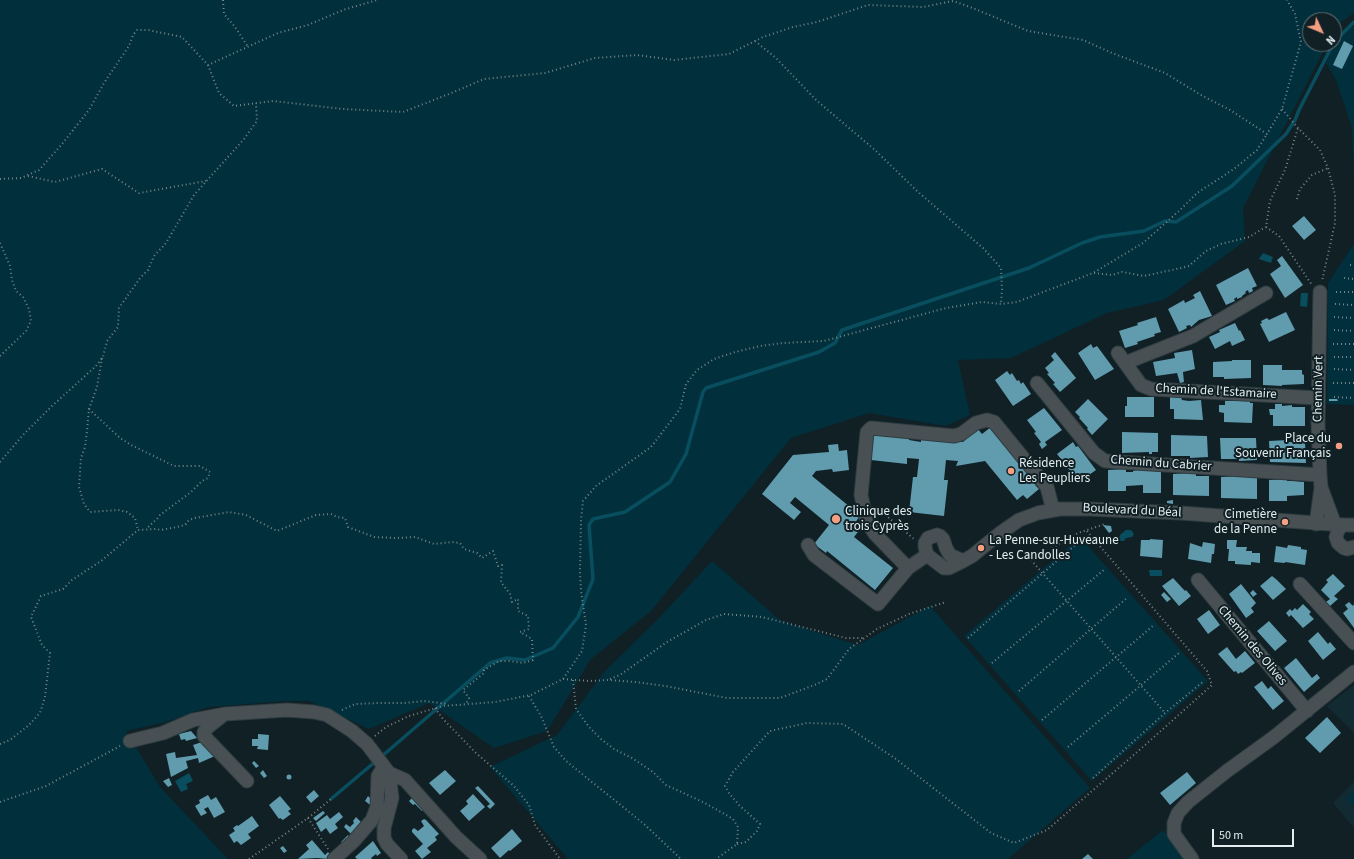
<!DOCTYPE html>
<meta charset="utf-8">
<style>
body{margin:0}
#map{position:relative;width:1354px;height:859px;overflow:hidden;background:#102025;font-family:"Source Sans 3",sans-serif}
canvas{display:block}
.north{position:absolute;left:1302px;top:12px;width:40px;height:40px;box-sizing:border-box;background:#102025;border:1px solid #647276;border-radius:50%;rotate:134deg;font-size:11px;font-weight:700;line-height:16px;text-align:center;color:#e3edf0}
.north::after{content:'';display:block;margin:auto;width:14px;height:18px;background:#f39f82;clip-path:polygon(50% 0,100% 100%,50% 72%,0 100%)}
.scale{position:absolute;left:1212px;top:829px;width:82px;height:18px;box-sizing:border-box;border:2px solid #e3edf0;border-top:0;padding-left:5px;font-size:12px;line-height:14px;white-space:nowrap;color:#e3edf0;-webkit-text-stroke:3px #102025;paint-order:stroke}
</style>
<div id="map">
<canvas width="1354" height="859"></canvas>
<div class="north">N</div>
<div class="scale">50 m</div>
</div>
<script>
const c = document.querySelector('canvas').getContext('2d');
c.lineJoin = 'round';
function paint(path, color) { c.fillStyle = color; c.fill(path, 'evenodd'); }
const poly = rows => new Path2D(rows.map(r => 'M' + r).join(''));
function strokePath(path, color, width, dash) { c.strokeStyle = color; c.lineWidth = width; c.lineCap = dash ? 'butt' : 'round'; c.setLineDash(dash || []); c.stroke(path); }
function label(font, color, halo, rows, align = 'center') {
  c.font = font + ' "Source Sans 3",sans-serif'; c.lineWidth = 4; c.setLineDash([]); c.textBaseline = 'middle'; c.strokeStyle = halo; c.fillStyle = color; for (const [text, x, y, turn = 0] of rows) {
    c.save(); c.translate(x, y); c.rotate((+turn || 0) * Math.PI / 180); c.textAlign = isNaN(turn) ? turn : align; if (halo) c.strokeText(text, 0, 0); c.fillText(text, 0, 0); c.restore();
  }
}
paint(poly([
 [1354,685,1354,733,1327,706],
 [1354,782,1354,828,1333,803]
]), '#122b32');
paint(poly([
 [0,0,1354,0,1354,13,1337,25,1334,31,1334,20,1310,20,1310,44,1327,44,1243,208,1245,241,1164,300,1107,313,1011,358,958,360,970,415,946,426,869,413,791,438,651,611,591,659,547,731,494,748,429,703,369,729,309,701,285,701,208,707,166,722,126,731,160,787,228,859,0,859],
 [1354,26,1354,179,1352,128,1336,80,1326,63,1334,44,1347,30],
 [1354,244,1354,405,1327,404,1328,283],
 [1080,537,1208,681,1092,781,964,636],
 [712,561,781,621,858,645,930,606,1090,788,1008,859,568,859,490,767,557,735,604,672,661,616],
 [1354,790,1354,807,1346,799],
 [1163,830,1188,859,1127,859]
]), '#01303c');
paint(poly([
 [1263,253,1273,257,1271,263,1259,259],
 [1301,293,1308,293,1307,307,1300,306],
 [1126,530,1131,530,1134,534,1132,537,1126,538,1124,541,1120,541,1119,537,1121,534],
 [1149,570,1162,570,1162,576,1150,576],
 [189,773,193,781,186,784,188,789,181,792,175,781]
]), '#094e5f');
strokePath(poly([
 [1334,42,1354,22],
 [381,757,490,663,507,658,525,660,553,648,578,617,593,579,589,525,593,519,625,512,670,482,686,454,703,392,706,388,819,352,835,343,842,330,1029,268,1082,243,1100,237,1144,231,1165,221,1176,222,1232,186,1286,134,1295,120,1299,110,1333,44],
 [331,799,376,761]
]), '#094e5f', 3.5);
paint(poly([
 [1344,41,1353,46,1342,69,1333,65],
 [1304,216,1316,230,1304,240,1292,226],
 [1282,256,1303,285,1285,298,1270,274,1281,266,1277,260],
 [1248,268,1257,286,1252,288,1253,291,1249,293,1248,290,1245,292,1246,293,1242,296,1242,297,1237,299,1237,297,1234,299,1235,301,1226,305,1216,285],
 [1200,291,1212,316,1199,320,1191,327,1190,325,1186,326,1187,328,1179,332,1168,309,1184,300,1185,303,1195,298,1193,295],
 [1286,312,1295,330,1269,342,1260,324,1262,323,1261,321,1267,318,1269,320],
 [1156,317,1161,332,1154,334,1155,336,1137,342,1138,344,1125,348,1119,331,1138,325,1137,323],
 [1235,323,1239,331,1240,330,1245,340,1232,346,1230,341,1215,349,1209,337,1220,332,1219,330],
 [1091,344,1093,348,1097,346,1114,369,1095,380,1078,353],
 [1192,350,1195,369,1183,372,1184,382,1180,383,1177,373,1156,376,1153,362,1175,358,1174,353],
 [1055,352,1076,378,1060,392,1053,384,1055,383,1047,374,1049,373,1045,368,1054,360,1051,356],
 [1232,360,1251,360,1251,378,1224,379,1224,377,1213,377,1213,362,1232,361],
 [1263,365,1282,365,1282,370,1302,370,1302,374,1304,375,1304,384,1282,385,1282,386,1263,385],
 [1007,371,1010,375,1012,373,1017,381,1019,380,1021,384,1023,382,1031,394,1013,406,995,380],
 [1127,397,1154,397,1154,417,1125,417,1125,406,1127,406],
 [1170,397,1181,397,1182,400,1189,401,1201,400,1203,420,1174,419,1174,409,1170,409],
 [1088,399,1108,419,1092,435,1087,429,1088,428,1079,418,1080,417,1075,412],
 [1329,399,1337,399,1338,401,1329,401],
 [1225,401,1250,401,1250,403,1253,403,1252,423,1224,422,1224,413,1219,412,1219,405,1225,405],
 [1275,404,1282,404,1282,406,1292,405,1292,407,1305,407,1305,426,1273,426,1273,415,1270,415,1269,409,1275,409],
 [1044,408,1062,430,1045,442,1047,445,1042,449,1039,444,1041,442,1034,433,1036,432,1027,420],
 [991,427,1038,483,1035,485,1039,489,1027,499,1023,495,1017,500,985,461,956,466,958,461,946,460,944,480,948,480,944,516,909,512,913,477,917,477,919,459,907,458,907,464,871,460,873,433,909,437,909,440,921,442,921,438,963,442,977,428,982,434],
 [1122,432,1158,433,1158,452,1152,452,1152,454,1149,454,1149,452,1122,453],
 [1171,435,1207,436,1208,457,1190,458,1190,456,1171,456],
 [1220,438,1256,438,1257,460,1239,461,1239,459,1221,459],
 [1288,440,1288,442,1305,442,1306,463,1270,462,1269,441],
 [1073,442,1076,447,1078,446,1096,470,1079,482,1057,454],
 [838,444,839,451,847,450,849,470,833,472,832,469,816,471,812,476,855,511,856,510,861,514,855,523,861,528,854,537,893,568,875,590,827,551,826,553,814,544,829,525,795,497,790,503,801,512,794,520,762,494,793,455,829,452,828,445],
 [1126,469,1126,472,1133,472,1133,471,1137,470,1152,471,1152,469,1161,469,1161,493,1143,493,1143,485,1126,486,1126,491,1108,491,1108,470],
 [1191,473,1191,474,1196,474,1196,476,1209,476,1209,496,1173,495,1173,474],
 [1239,476,1239,477,1257,477,1257,499,1221,498,1221,477],
 [1287,479,1287,481,1292,481,1304,482,1304,495,1287,496,1287,501,1269,501,1269,480],
 [1173,500,1173,504,1167,503,1167,501],
 [1103,525,1111,526,1112,531,1109,533],
 [1150,539,1163,540,1162,558,1140,556,1141,540,1150,540],
 [1227,540,1237,540,1236,547,1247,547,1246,551,1252,551,1252,553,1260,553,1260,563,1251,562,1251,565,1235,564,1235,561,1228,561,1229,549,1227,549],
 [1203,542,1215,544,1214,554,1212,554,1211,563,1188,559,1190,543,1202,547],
 [1288,545,1301,547,1301,549,1307,550,1305,565,1285,562,1285,563,1274,562,1276,546,1287,548],
 [1333,574,1345,586,1334,596,1338,599,1330,606,1326,602,1330,599,1321,590,1328,582,1326,580],
 [1272,576,1277,580,1286,589,1273,600,1260,586],
 [1173,578,1185,591,1186,590,1191,596,1179,606,1162,586],
 [1241,584,1256,603,1251,608,1254,612,1246,618,1229,594],
 [1253,590,1257,594,1253,597,1250,593],
 [1164,592,1171,599,1167,602,1161,595],
 [1349,602,1353,606,1354,604,1354,628,1343,613,1348,609,1345,605],
 [1303,604,1311,612,1309,614,1314,619,1303,628,1291,615,1289,617,1286,613,1290,609,1292,611,1295,608,1297,610],
 [1209,610,1220,625,1208,634,1197,619],
 [1269,621,1287,641,1275,651,1257,631],
 [1318,632,1328,644,1330,642,1336,649,1323,660,1308,641],
 [1227,647,1236,659,1245,651,1255,663,1242,673,1241,672,1238,674,1236,671,1234,672,1218,654],
 [1296,658,1312,678,1317,674,1320,678,1304,692,1284,668],
 [1262,681,1268,689,1271,686,1284,701,1273,710,1254,687],
 [1327,717,1341,733,1320,753,1305,738],
 [191,731,197,738,186,741,185,739,181,740,179,734],
 [258,734,269,735,268,750,257,749,258,746,252,746,252,739,258,739],
 [202,742,215,756,199,763,198,758,186,761,188,768,171,777,166,754,175,752,176,758,197,755,193,745],
 [254,761,259,766,256,768,252,763],
 [263,770,267,776,264,778,260,773],
 [445,770,456,781,440,795,429,783],
 [1187,772,1196,783,1170,805,1160,793],
 '286.5 777a2.5 2.5 0 1 1 5 0a2.5 2.5 0 1 1-5 0Z',
 [169,778,172,785,168,787,163,781],
 [478,786,495,804,490,809,487,806,490,804,475,788],
 [314,790,319,796,311,803,306,797],
 [473,794,485,807,469,821,460,811,468,804,466,801],
 [208,795,211,800,216,797,225,812,214,818,208,807,204,809,207,813,201,816,195,806,200,803,199,800],
 [280,796,291,809,288,811,291,814,283,820,280,818,279,819,269,805],
 [368,796,374,802,373,807,365,801],
 [414,796,425,808,422,811,415,804,413,805,409,801],
 [323,811,325,813,316,821,313,818],
 [339,812,343,817,335,824,338,828,330,834,326,828,321,832,316,823,327,815,330,819],
 [252,816,259,826,248,834,251,838,241,845,237,841,234,843,229,835,235,831,233,828,237,825,238,826],
 [356,817,363,824,352,835,344,827,346,824,350,827,354,823,353,821],
 [424,819,426,820,439,834,435,837,437,840,427,848,431,852,422,859,415,851,423,844,412,832,412,830,414,828,418,831,424,826,421,821],
 [512,829,522,841,510,851,509,850,500,858,491,848],
 [348,835,351,839,345,845,341,842],
 [312,840,325,855,328,852,332,857,329,859,317,858,298,859,309,849,306,845],
 [373,841,381,853,377,856,376,854,371,858,372,859,357,859,355,857],
 [283,846,287,851,284,853,280,848],
 [1088,854,1093,859,1082,859]
]), '#609bae');
const minor = poly([
 [1320,292,1318,424,1320,475,1321,487,1335,525],
 [1118,353,1141,385,1151,389,1318,398],
 [1125,363,1193,336,1266,293],
 [1037,383,1094,453,1105,461,1320,475],
 [1316,524,1321,488],
 [1354,525,1343,525,1338,530,1336,537,1338,543,1344,548,1347,549,1354,547],
 [937,535,940,536,943,539,946,548,950,555,963,561,949,568,944,568,927,555,925,547,925,543,928,538,937,535],
 [808,545,814,555,878,604,908,568,927,555],
 [963,561,972,556,999,534,1019,520,1038,513,1060,509,1090,509,1181,513,1343,525],
 [908,568,875,534,869,525,866,518,861,495,867,432,871,428,954,436,961,434,976,423,987,420,994,422,1047,487,1053,510],
 [1198,580,1307,711],
 [1300,584,1354,643],
 [222,716,208,727,204,732,204,736,247,781],
 [130,741,163,733,193,720,225,714,287,710,314,712,327,715,352,731,367,744,389,773,392,798,384,828,384,838,387,844,401,859],
 [389,773,405,780,456,837,480,859],
 [334,859,353,842,372,820,377,807,378,776,384,766],
 [1192,859,1174,834,1174,823,1178,813,1188,802,1227,771,1274,737,1354,672]
]);
strokePath(minor, '#2e3d41', 15);
strokePath(poly([
 [223,0,224,14,235,27,248,47],
 [755,41,776,58,816,100,875,150,917,191,983,248,1001,268,1002,290,1001,303],
 [208,65,219,93,234,106,273,101,343,109,403,112,449,94,484,79,545,73,595,58,637,55,674,60,729,54,763,37,793,27,817,22,868,5,923,7,953,1,970,7,1028,31,1083,40,1112,53,1165,73,1201,95,1230,110,1267,134,1282,109,1301,42,1295,14,1287,0],
 [1282,109,1298,128,1320,150,1328,168,1335,195,1335,223,1322,281],
 [28,176,55,182,102,169,139,193,206,181],
 [0,179,21,178,39,170,62,144,89,110,104,83,129,46,133,35,137,30,148,30,182,37,208,65,278,33,308,25,343,10,377,0],
 [1297,199,1300,189,1312,175,1328,168],
 [1266,227,1279,236,1312,285],
 [0,243,10,266,12,280,16,291,23,297,29,309,31,321,26,331,0,356],
 [1350,265,1354,265],
 [1094,273,1112,275,1122,272,1144,276,1181,268,1189,266,1206,251,1221,244,1249,237,1266,227,1270,201,1285,170,1298,128],
 [1344,278,1354,279],
 [1336,292,1354,292],
 [1335,304,1354,305],
 [1334,317,1354,318],
 [1334,330,1354,331],
 [1333,344,1354,344],
 [1334,357,1354,357],
 [102,358,97,387,89,409,87,431,85,447,81,458,79,487,84,504,90,512,118,510,127,512,135,518,138,530],
 [1334,369,1354,370],
 [1333,383,1354,383],
 [1334,397,1354,398],
 [89,409,120,438,131,445,174,466,200,466,210,472,208,478,202,481,191,492,160,515,157,519,146,529],
 [0,462,23,435,52,406,96,366,103,357,107,341,118,327,119,308,140,278,148,270,154,256,166,243,194,195,244,139,257,121,256,103],
 [876,507,914,539],
 [1052,548,1078,533,1105,524],
 [1031,560,1165,713],
 [968,638,1080,541],
 [992,663,1105,569],
 [563,679,589,681,608,680,636,682,665,686,727,698,780,698,817,684,827,679,849,649,877,629,909,614,946,602],
 [610,679,620,675,667,642,706,620,724,614,762,617,846,638,863,638],
 [573,680,576,709,589,727,601,739,614,749,632,758,653,772,666,785,705,803,733,819,738,827,737,844,716,859],
 [1019,691,1128,597],
 [529,696,541,716,554,747,566,761,644,824,681,859],
 [435,708,443,719,476,753,514,786,529,805,535,825,560,859],
 [342,710,355,704,377,703,404,703,424,701,448,704],
 [1042,720,1154,625],
 [375,736,386,727,409,716,443,706,495,702,531,695,563,679,582,651,586,625,581,591,580,572,581,520,583,501,596,486,651,447,680,409,686,384,697,370,714,359,735,352,760,346,783,343,824,341,946,308,982,302,1001,304,1017,302,1093,273,1143,243,1179,211,1197,193,1234,169,1257,150,1267,134],
 [0,744,10,740,29,725,40,713,45,697,50,653,42,645,31,617,41,596,63,589,72,580,101,561,138,530,156,529,161,530,177,527,185,525,189,520,195,518,229,512,246,515,277,531,316,515,331,514,337,517,345,518,348,527,374,537,396,538,415,537,434,544,452,542,460,543,464,549,477,553,482,558,493,551,498,566,502,565,501,582,510,594,512,602,518,599,518,611,528,616,529,629,520,632,532,639,533,660,523,663,510,661,499,661,484,670,484,673,463,690,469,698,466,704],
 [1068,747,1179,653],
 [1093,778,1165,713,1204,681],
 [0,802,46,786,120,746],
 [308,818,328,849],
 [737,844,746,842,757,831,760,824,739,805,729,793,725,786,733,772,770,731,807,723,843,724,896,759,991,833,1014,843,1047,830,1144,746,1212,685,1207,671,1086,530],
 [249,859,308,818,331,799]
]), '#778488', 2, [1, 3]);
strokePath(minor, '#495053', 13);
for (const [x, y, r, color] of [
 [1339,446,4,"#f39f82"],
 [1011,471,4,"#f39f82"],
 [836,519,5,"#f39f82"],
 [1285,522,4,"#f39f82"],
 [981,548,4,"#f39f82"]
]) { const dot = new Path2D(); dot.arc(x, y, r, 0, 2 * Math.PI); c.fillStyle = color; c.fill(dot); strokePath(dot, '#102025', 1.5); }
label('13px', '#e3edf0', '#102025', [
 ["Chemin Vert",1319,389,-89],
 ["Chemin de l'Estamaire",1216,392,3],
 ["Chemin du Cabrier",1161,464,4],
 ["Boulevard du Béal",1132,511,3],
 ["Chemin des Olives",1252,646,50]
]);
label('13px', '#e3edf0', '#102025', [
 ["Place du",1331,439,"right"],
 ["Souvenir Français",1331,454,"right"],
 ["Résidence",1019,464],
 ["Les Peupliers",1019,479],
 ["Clinique des",845,512],
 ["trois Cyprès",845,527],
 ["Cimetière",1277,515,"right"],
 ["de la Penne",1277,530,"right"],
 ["La Penne-sur-Huveaune",989,541],
 ["- Les Candolles",989,556]
], 'left');
</script>
